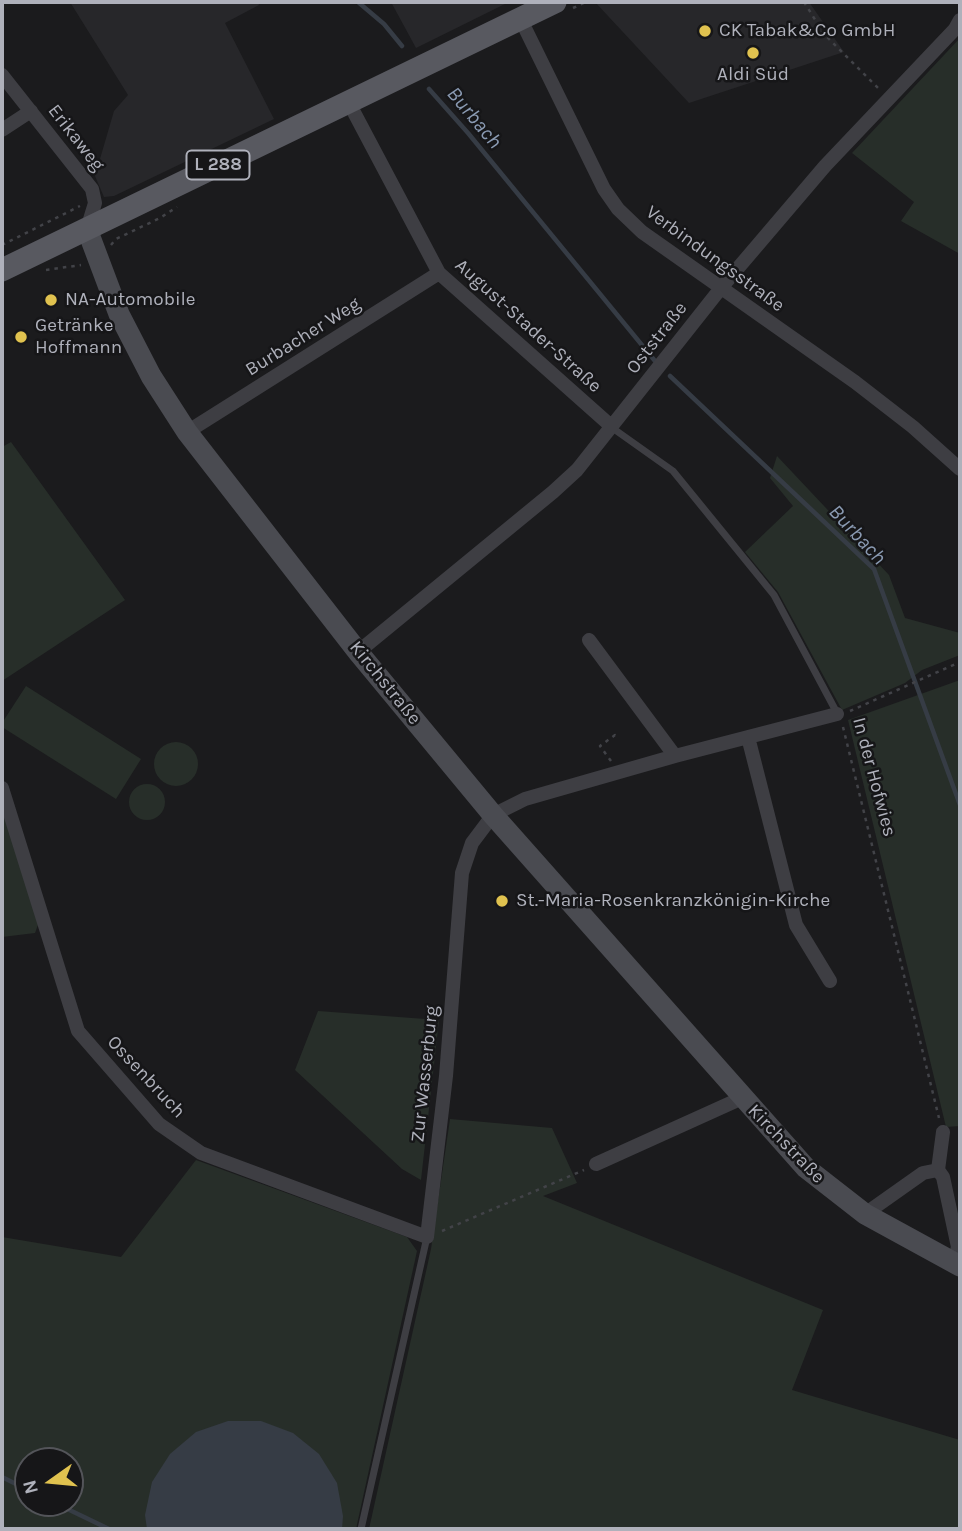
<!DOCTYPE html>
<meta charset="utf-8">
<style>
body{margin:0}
#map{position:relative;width:962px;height:1531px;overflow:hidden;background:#1b1b1d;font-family:Karla,sans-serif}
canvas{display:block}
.frame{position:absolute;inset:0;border:4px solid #afb1bb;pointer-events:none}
.north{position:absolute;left:14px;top:1447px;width:70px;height:70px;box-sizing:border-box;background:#161618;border:2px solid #535459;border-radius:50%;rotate:255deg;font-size:19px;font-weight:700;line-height:28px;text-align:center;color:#afb1bb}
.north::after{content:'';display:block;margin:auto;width:24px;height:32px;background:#e0c24f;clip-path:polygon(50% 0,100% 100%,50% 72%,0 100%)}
</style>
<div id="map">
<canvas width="962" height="1531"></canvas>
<div class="frame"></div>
<div class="north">N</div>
</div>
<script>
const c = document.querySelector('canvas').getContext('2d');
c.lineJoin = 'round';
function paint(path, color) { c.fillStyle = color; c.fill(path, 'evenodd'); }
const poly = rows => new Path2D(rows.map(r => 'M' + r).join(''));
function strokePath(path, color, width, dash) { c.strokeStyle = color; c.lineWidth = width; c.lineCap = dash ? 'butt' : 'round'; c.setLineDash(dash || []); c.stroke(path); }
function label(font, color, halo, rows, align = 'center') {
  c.font = font + ' Karla,sans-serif'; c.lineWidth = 5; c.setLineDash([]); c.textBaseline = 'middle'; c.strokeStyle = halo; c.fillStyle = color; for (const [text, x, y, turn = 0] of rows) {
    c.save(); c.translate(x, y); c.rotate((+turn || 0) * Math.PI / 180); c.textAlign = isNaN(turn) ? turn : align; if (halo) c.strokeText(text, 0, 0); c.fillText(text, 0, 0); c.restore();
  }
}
paint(poly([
 [70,2,258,2,259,5,225,23,274,119,114,196,104,197,95,176,114,111,128,95],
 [391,2,509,2,416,48],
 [595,2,809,2,844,52,689,103]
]), '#27272a');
paint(poly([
 [960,38,960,254,901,221,914,202,852,153],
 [11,442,125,600,2,681,2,447],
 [777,456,889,575,905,618,960,633,960,655,922,670,905,683,842,710,778,592,745,552,793,506,770,478],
 [960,680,960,1126,946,1127,848,720],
 [26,686,141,759,116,799,2,727,2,723],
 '154 764a22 22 0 1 1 44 0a22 22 0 1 1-44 0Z',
 '129 802a18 18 0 1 1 36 0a18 18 0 1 1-36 0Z',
 [2,809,39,922,35,933,2,937],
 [318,1011,439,1020,421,1180,402,1169,295,1070],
 [450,1119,552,1128,577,1183,543,1196,823,1310,792,1390,960,1440,960,1529,369,1529,431,1249],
 [196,1160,407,1237,417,1251,356,1529,2,1529,2,1237,121,1257],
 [28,1461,70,1461,70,1503,28,1503]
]), '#272e29');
paint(poly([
 [228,1421,261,1421,293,1433,319,1454,337,1483,343,1516,342,1529,147,1529,145,1515,152,1482,170,1454,196,1432]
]), '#363c45');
strokePath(poly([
 [358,2,384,24,402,46],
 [429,89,468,133,655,361],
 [670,376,874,569,960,805],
 [2,1477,28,1490],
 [55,1503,109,1529]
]), '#363c45', 4.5);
strokePath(poly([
 [804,2,824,34,879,89],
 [573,8,586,2],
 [2,245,80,206],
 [111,245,116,239,160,218,177,207],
 [46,270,81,265],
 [850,711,960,662],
 [843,727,939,1118],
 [611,761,600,746,615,735,617,737],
 [442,1231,584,1170]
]), '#424348', 2.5, [3.5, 5]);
strokePath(poly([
 [611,427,673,471,774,595,837,713],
 [361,1529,427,1237]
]), '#3e3e43', 7);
strokePath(poly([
 [520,18,604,189,618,209,642,232,855,382,913,427,960,469],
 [2,75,92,189,95,203,87,229],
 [348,101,439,273,611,426],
 [2,130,31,111],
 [187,432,439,273],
 [589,640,675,756],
 [358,652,553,492,577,470,721,288,825,166,955,29,960,20],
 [748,737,796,925,830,981],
 [2,788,78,1031,159,1124,201,1153,427,1237,446,1076,462,873,472,843,493,815,525,799,675,756,837,714],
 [596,1164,742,1098],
 [938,1170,943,1177,958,1247,954,1263],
 [938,1170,943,1132],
 [865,1214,923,1173,938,1170]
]), '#3e3e43', 14);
strokePath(poly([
 [87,229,119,314,151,376,187,432,358,652,493,815,806,1168,865,1214,960,1266]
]), '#4a4b51', 21);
strokePath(poly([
 [2,270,555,2]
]), '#585960', 23);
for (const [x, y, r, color] of [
 [705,31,7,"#e0c24f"],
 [753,53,7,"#e0c24f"],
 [51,300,7,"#e0c24f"],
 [21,337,7,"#e0c24f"],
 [502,901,7,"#e0c24f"]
]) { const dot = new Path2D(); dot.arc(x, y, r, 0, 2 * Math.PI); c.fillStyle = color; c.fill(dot); strokePath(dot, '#161618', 2.5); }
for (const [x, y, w] of [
 [218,165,63]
]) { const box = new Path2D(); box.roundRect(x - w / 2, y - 14.5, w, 29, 5); c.fillStyle = '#161618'; c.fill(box); strokePath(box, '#afb1bb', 2); }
label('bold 18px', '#afb1bb', null, [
 ["L 288",218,165]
]);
label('19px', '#afb1bb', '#161618', [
 ["CK Tabak&Co GmbH",719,31],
 ["Aldi Süd",753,75,"center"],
 ["NA-Automobile",65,300],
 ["Getränke",35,326],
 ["Hoffmann",35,348],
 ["St.-Maria-Rosenkranzkönigin-Kirche",516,901]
], 'left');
label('19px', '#afb1bb', '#161618', [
 ["Erikaweg",76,138,52],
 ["Verbindungsstraße",715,259,36],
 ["August-Stader-Straße",528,326,42],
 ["Burbacher Weg",303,337,-32],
 ["Oststraße",657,338,-52],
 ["Kirchstraße",385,683,51],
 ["In der Hofwies",874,777,75],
 ["Zur Wasserburg",425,1074,-84],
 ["Ossenbruch",146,1077,47],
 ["Kirchstraße",786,1144,46]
]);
label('italic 21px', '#8a9ab2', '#161618', [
 ["Burbach",474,118,50],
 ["Burbach",857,535,47]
]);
</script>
